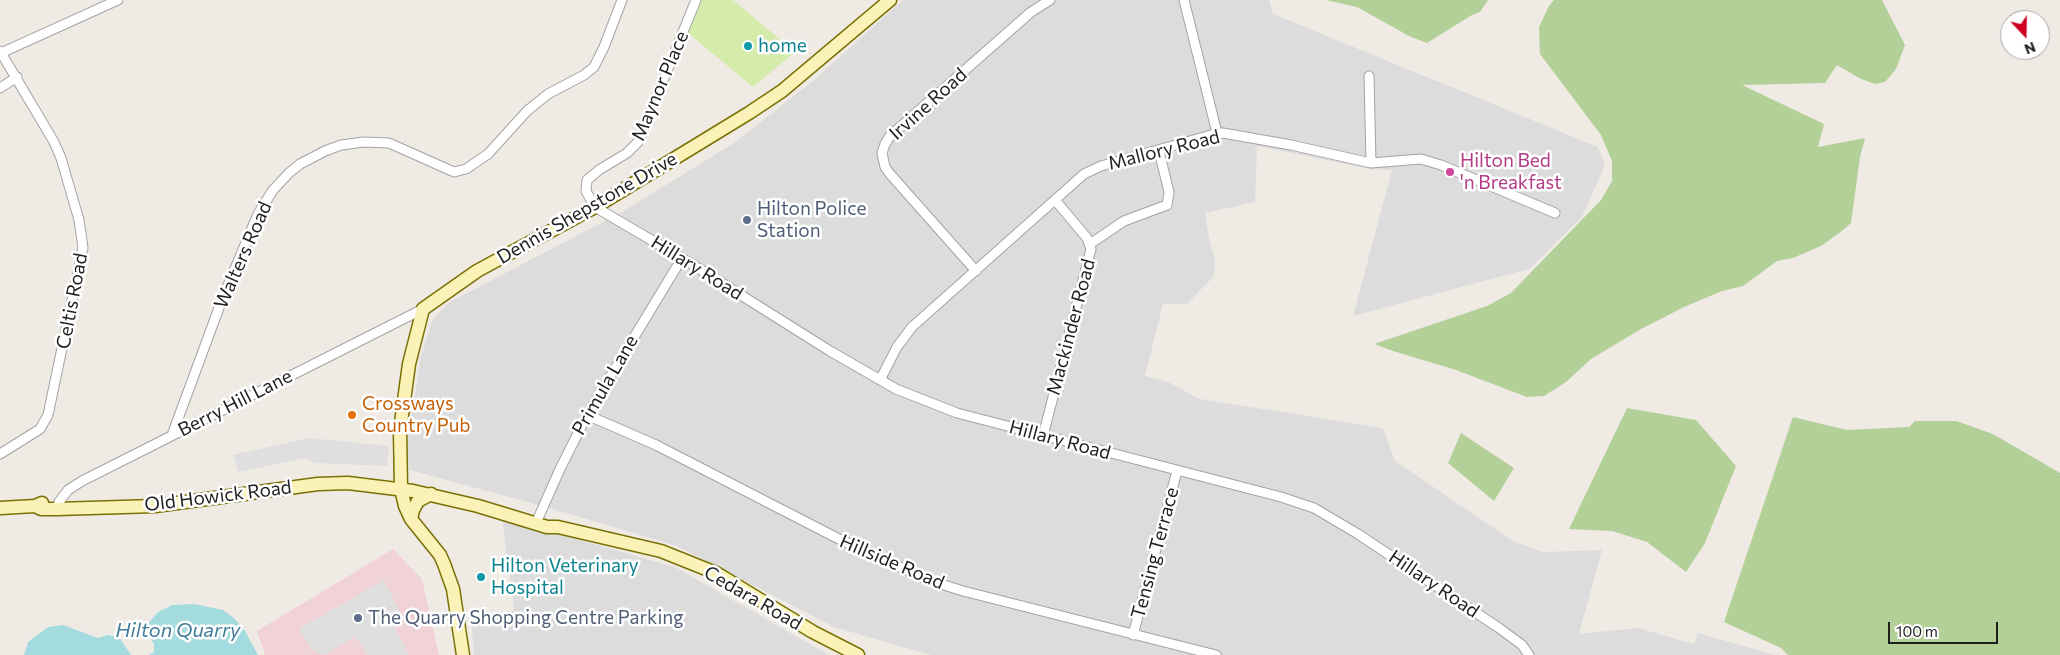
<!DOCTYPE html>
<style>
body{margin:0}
#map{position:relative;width:2060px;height:655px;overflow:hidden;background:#f0eae5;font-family:Commissioner,sans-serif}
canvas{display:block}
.north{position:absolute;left:2000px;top:10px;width:50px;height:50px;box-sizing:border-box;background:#fff;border:1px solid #a5a5a5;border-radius:50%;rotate:159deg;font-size:14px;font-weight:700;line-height:20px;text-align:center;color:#1f1f1f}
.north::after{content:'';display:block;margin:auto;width:18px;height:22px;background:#cd0024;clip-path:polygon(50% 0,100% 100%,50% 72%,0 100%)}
.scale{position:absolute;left:1888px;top:622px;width:110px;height:22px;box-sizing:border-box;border:2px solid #1f1f1f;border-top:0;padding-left:6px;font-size:15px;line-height:18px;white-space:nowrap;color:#1f1f1f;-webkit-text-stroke:4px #fff;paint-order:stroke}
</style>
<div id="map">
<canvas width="2060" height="655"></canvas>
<div class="north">N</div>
<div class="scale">100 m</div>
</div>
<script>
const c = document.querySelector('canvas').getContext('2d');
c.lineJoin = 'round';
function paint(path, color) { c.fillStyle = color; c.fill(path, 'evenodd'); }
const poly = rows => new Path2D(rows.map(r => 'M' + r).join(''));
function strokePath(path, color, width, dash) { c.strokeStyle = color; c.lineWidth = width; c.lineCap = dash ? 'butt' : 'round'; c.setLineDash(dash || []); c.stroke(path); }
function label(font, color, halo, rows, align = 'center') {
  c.font = font + ' Commissioner,sans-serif'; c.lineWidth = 5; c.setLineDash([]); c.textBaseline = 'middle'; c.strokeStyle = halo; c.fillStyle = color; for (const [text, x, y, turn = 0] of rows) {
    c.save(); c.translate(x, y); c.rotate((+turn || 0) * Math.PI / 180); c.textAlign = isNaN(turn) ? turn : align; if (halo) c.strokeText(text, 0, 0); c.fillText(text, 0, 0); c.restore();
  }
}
paint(poly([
 [903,0,1269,0,1273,14,1598,147,1605,165,1582,217,1529,269,1353,316,1392,170,1370,169,1257,146,1255,202,1205,213,1209,238,1215,259,1214,276,1187,304,1163,304,1145,376,1168,382,1200,399,1383,428,1395,461,1513,541,1543,552,1602,550,1579,634,1638,628,1694,644,1698,633,1775,655,931,655,834,627,677,546,546,507,410,470,406,452,421,356,432,321,448,303,622,212,734,143,814,80],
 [502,518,675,567,829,655,474,655,471,618,514,610]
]), '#dddcdc');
paint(poly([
 [393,549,422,579,439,655,265,655,257,631]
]), '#f1d3d7');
paint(poly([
 [702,0,733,0,795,52,753,87,688,33]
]), '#d5eba9');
paint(poly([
 [1326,0,1488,0,1480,12,1472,15,1427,43,1409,36,1357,7],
 [1554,0,1882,0,1905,45,1896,69,1885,82,1875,84,1861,79,1837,65,1825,83,1742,85,1824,124,1818,147,1865,138,1860,157,1851,223,1843,230,1821,246,1793,258,1777,261,1743,286,1722,291,1684,307,1641,329,1591,359,1566,382,1544,396,1527,397,1456,370,1393,351,1374,344,1487,306,1511,293,1601,200,1612,181,1612,161,1601,135,1540,54,1539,27,1549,6],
 [1627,408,1696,420,1736,466,1705,543,1686,572,1647,542,1612,531,1569,529],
 [1793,417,1847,430,1909,427,1915,421,1956,421,1993,434,2060,473,2060,655,1788,655,1781,648,1724,622],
 [1461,433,1514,468,1494,501,1448,463]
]), '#b2d098');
paint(poly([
 [309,438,389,446,387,466,314,463,306,458,238,472,233,455],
 [384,580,402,616,392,621,409,655,367,655,356,636,324,655,311,650,299,629]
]), '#dfdfdf');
paint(poly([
 [194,604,223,610,235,619,245,631,258,655,149,655,154,652,154,644,147,633,146,626,158,612,172,605],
 [63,625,98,638,108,635,119,637,131,655,24,655,28,642,48,627]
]), '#a4dbde');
const street = poly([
 [696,0,638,142,627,153,599,170,587,180,586,191,595,207,682,258,830,351,896,389,957,413,1281,497,1314,508,1358,534,1499,628,1522,645,1529,655],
 [1184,0,1217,133],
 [0,51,54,142,61,158,79,220,83,248,48,415,40,429,0,454],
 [1,53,118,0],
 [1369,76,1371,163],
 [0,88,17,77],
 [1090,244,1124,221,1167,205,1169,192,1159,151],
 [976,271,890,174,885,167,882,153,885,144,890,136,1031,12,1050,0],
 [880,380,897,347,912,327,1084,174,1101,166,1211,135,1223,133,1291,145,1371,163,1421,159,1441,165,1555,213],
 [587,415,656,445,837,538,928,580,963,591,1216,655],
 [172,435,223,297,258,214,273,190,289,173,300,164,325,151,341,145,364,142,389,143,454,172,466,169,488,154,527,111,548,94,584,75,594,67,604,47,622,0],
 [1043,436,1091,249,1087,238,1055,200],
 [57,509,59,502,68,490,82,481,423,309],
 [536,523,560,469,587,415,682,258],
 [1133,635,1177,471]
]);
const secondary = poly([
 [35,506,41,509,57,509,155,506,318,484,348,483,413,491,478,506,547,527,558,527,661,551,716,573,813,632,858,655],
 [0,508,35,506,42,503],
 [411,519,413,510,418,501,431,494],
 [463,655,453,589,444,564,440,555,411,519,405,506,401,489,400,430,409,364,423,309,477,271,595,207,749,113,782,91,890,0]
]);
strokePath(street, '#a3a3a3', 11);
strokePath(secondary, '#797103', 15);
strokePath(street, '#fff', 9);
strokePath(secondary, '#fbf2b8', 12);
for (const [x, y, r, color] of [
 [748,46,5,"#0f9aa8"],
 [1450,172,5,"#d1479c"],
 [747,220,5,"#5c6f8a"],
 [352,415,5,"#e8710a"],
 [481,577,5,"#0f9aa8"],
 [358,618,5,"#5c6f8a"]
]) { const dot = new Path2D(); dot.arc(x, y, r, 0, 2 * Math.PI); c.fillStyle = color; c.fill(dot); strokePath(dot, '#fff', 2); }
label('19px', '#0d838f', '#fff', [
 ["home",758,46],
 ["Hilton Veterinary",491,566],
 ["Hospital",491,588]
], 'left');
label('19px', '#1f1f1f', '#fff', [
 ["Maynor Place",660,86,-67],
 ["Irvine Road",928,104,-42],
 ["Mallory Road",1164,150,-14],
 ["Dennis Shepstone Drive",587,208,-30],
 ["Walters Road",243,255,-66],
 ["Hillary Road",697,268,32],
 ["Celtis Road",72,301,-79],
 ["Mackinder Road",1071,327,-75],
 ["Primula Lane",605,385,-60],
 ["Berry Hill Lane",235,403,-27],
 ["Hillary Road",1060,440,15],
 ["Old Howick Road",218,496,-7],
 ["Tensing Terrace",1155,553,-75],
 ["Hillside Road",892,562,23],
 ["Hillary Road",1434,584,34],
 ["Cedara Road",753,598,30]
]);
label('19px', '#b23c85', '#fff', [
 ["Hilton Bed",1460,161],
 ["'n Breakfast",1460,183]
], 'left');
label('19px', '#4e5e75', '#fff', [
 ["Hilton Police",757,209],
 ["Station",757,231],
 ["The Quarry Shopping Centre Parking",368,618]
], 'left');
label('19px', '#c56008', '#fff', [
 ["Crossways",362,404],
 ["Country Pub",362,426]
], 'left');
label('italic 20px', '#417c98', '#fff', [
 ["Hilton Quarry",178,630]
]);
</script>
